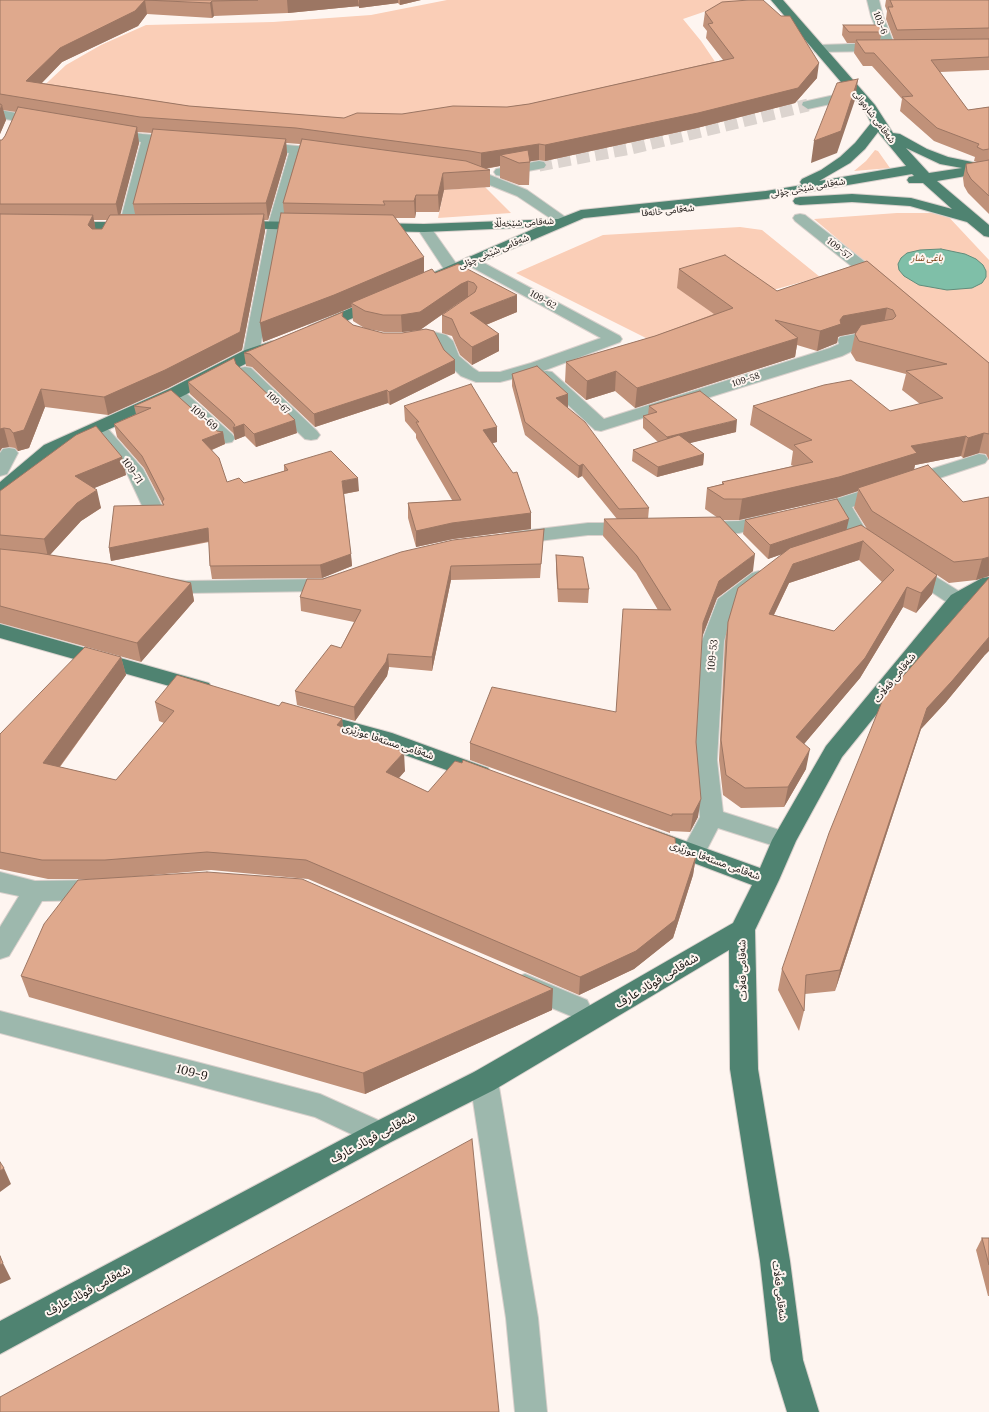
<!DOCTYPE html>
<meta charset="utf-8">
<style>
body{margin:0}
canvas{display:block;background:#fef5f0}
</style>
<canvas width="989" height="1412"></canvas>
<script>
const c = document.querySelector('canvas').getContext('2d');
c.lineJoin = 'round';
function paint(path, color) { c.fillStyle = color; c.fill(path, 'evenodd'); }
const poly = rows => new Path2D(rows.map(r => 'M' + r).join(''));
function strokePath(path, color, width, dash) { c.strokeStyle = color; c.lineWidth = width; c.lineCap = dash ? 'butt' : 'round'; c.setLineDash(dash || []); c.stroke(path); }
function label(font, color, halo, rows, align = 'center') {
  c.font = font + ' Lora,"Noto Sans Arabic",serif'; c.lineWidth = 4; c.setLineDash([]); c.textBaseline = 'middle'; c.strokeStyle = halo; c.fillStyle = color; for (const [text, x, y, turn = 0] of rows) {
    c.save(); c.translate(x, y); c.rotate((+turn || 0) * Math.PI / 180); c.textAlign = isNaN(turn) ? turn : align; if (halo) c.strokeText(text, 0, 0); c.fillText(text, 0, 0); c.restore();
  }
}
paint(poly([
 [447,0,742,0,747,5,715,8,683,19,701,41,722,72,508,118,400,124,35,94,66,65,101,45,146,25,273,22,371,15],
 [875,150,878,151,890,168,854,171,866,161],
 [485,187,511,213,438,218,444,190],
 [897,213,945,213,989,260,989,367,814,219],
 [740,227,762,230,820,277,762,293,662,346,516,273,603,235]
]), '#faceb7');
const water = poly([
 [941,249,965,254,976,259,983,265,986,271,986,277,982,283,972,288,947,290,919,285,904,276,899,270,898,264,901,258,907,253,920,250,941,249]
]);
paint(water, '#7fbfa8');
strokePath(water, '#618c7b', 1);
strokePath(poly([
 [539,165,631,148,808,105]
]), '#dcd4cf', 13, [13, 6]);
const minor = poly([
 [867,0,879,0,883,16,895,46,893,49,884,51,815,52,813,49,819,45,882,43,871,16,867,0],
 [857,90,862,91,863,94,862,97,808,109,802,105,803,102,857,90],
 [0,110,44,118,49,119,51,122,49,125,44,126,0,118,0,110],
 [108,128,142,134,181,137,186,138,188,141,186,144,181,145,154,143,133,226,131,229,126,230,121,229,119,226,141,142,103,135,101,132,103,129,108,128],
 [257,142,328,149,333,150,335,153,333,156,328,157,302,155,282,225,259,354,257,358,251,359,245,358,243,354,268,225,289,153,252,149,250,146,252,143,257,142],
 [539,161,544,162,546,165,544,168,501,176,496,175,494,172,496,169,501,168,539,161],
 [461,167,475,169,527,190,571,221,569,224,559,224,517,196,467,176,456,174,454,171,456,168,461,167],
 [800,214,805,215,887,279,889,282,887,285,875,285,795,221,793,218,795,215,800,214],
 [424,224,429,225,460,269,457,272,452,274,447,272,444,269,417,228,419,225,424,224],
 [471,256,620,336,622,339,620,342,543,371,500,382,476,382,461,376,446,362,438,344,435,342,426,340,407,343,401,341,399,338,401,335,426,330,446,335,453,341,459,356,473,368,479,372,500,372,531,363,601,338,466,264,463,261,466,258,471,256],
 [883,329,889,331,891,334,889,337,856,343,852,351,842,356,601,431,595,430,537,376,540,372,546,371,552,372,604,419,830,348,839,344,838,340,840,337,883,329],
 [245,367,251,368,317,431,320,435,317,439,311,440,305,439,239,376,237,372,239,368,245,367],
 [181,393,187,394,232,434,235,438,232,442,226,443,220,442,175,402,172,398,175,394,181,393],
 [103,429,109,430,143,469,165,512,162,516,155,518,148,516,145,512,126,471,94,434,97,430,103,429],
 [9,448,15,449,18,453,7,474,0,476,0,453,3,449,9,448],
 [979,454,985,455,988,459,985,463,852,507,867,532,883,543,886,547,883,551,876,553,869,551,852,540,835,511,810,517,803,515,800,511,803,507,836,499,979,454],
 [774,513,781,515,784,519,781,523,739,533,699,534,692,532,689,528,692,524,699,522,739,521,774,513],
 [588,523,633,523,640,525,643,529,640,533,633,535,588,535,514,544,507,542,504,538,507,534,514,532,588,523],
 [910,563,917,565,965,595,968,600,965,605,958,607,951,605,903,573,900,569,903,565,910,563],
 [759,571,766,573,769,577,766,581,734,607,724,641,717,760,723,812,792,834,796,840,792,846,784,849,718,828,701,861,692,863,683,861,680,854,700,817,695,760,702,641,718,599,752,573,759,571],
 [334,576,341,577,344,582,341,587,324,591,186,593,156,589,153,584,156,579,163,578,186,581,323,579,334,576],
 [0,872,35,881,99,880,108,883,111,890,108,897,99,900,42,901,9,956,0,959,0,927,19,896,0,892,0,872],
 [525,974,587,1000,591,1008,587,1016,578,1019,516,993,512,985,516,977,525,974],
 [0,1011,320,1094,389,1125,393,1134,389,1143,379,1147,315,1117,0,1033,0,1011],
 [484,1069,494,1072,498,1081,538,1318,547,1412,515,1412,506,1318,470,1081,474,1072,484,1069]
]);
const major = poly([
 [771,0,783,0,875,105,893,133,900,134,927,149,948,157,977,163,979,165,989,164,989,172,937,181,989,225,989,237,984,236,967,222,910,206,852,202,800,205,795,204,793,201,795,198,800,197,852,194,911,198,952,209,923,183,909,183,907,180,909,177,914,176,912,174,766,199,584,218,435,282,430,280,427,277,430,274,538,227,424,232,371,231,366,230,364,227,366,224,371,223,424,224,558,219,581,210,766,191,802,185,800,182,802,179,821,170,840,157,855,143,871,123,864,109,771,0],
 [878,132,906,166,819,181,850,163,865,149,878,132],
 [906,148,940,164,962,168,929,173,906,148],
 [235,221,309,222,314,223,316,226,314,229,309,230,230,228,228,225,230,222,235,221],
 [65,222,133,222,138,223,140,226,138,229,133,230,60,229,58,226,60,223,65,222],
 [379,296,385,298,387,301,385,304,321,332,315,334,309,332,307,329,309,326,379,296],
 [272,341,278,342,280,346,278,350,257,358,181,397,56,453,7,496,0,498,0,482,44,445,169,389,245,350,272,341],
 [989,577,989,591,965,605,842,757,796,841,779,880,755,930,758,1069,790,1261,803,1360,819,1412,787,1412,771,1360,760,1261,730,1069,729,950,494,1090,389,1143,0,1354,0,1321,369,1125,474,1072,733,923,752,885,641,843,637,837,641,831,649,828,760,868,772,840,826,746,951,595,982,578,989,577],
 [0,624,209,683,212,688,209,693,201,695,0,638,0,624],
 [315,712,392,733,488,768,492,774,488,780,480,782,377,745,307,726,304,720,307,714,315,712]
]);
strokePath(minor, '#dad1cd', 2);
strokePath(major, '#dad1cd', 2);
paint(minor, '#9db8ad');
paint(major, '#4f8371');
paint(poly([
 [0,0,421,0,400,5,398,3,359,8,359,6,288,13,214,16,212,18,147,14,138,26,62,62,42,83,189,106,344,118,402,114,507,107,529,104,723,60,706,38,707,31,703,26,705,12,817,78,795,103,697,128,545,161,539,160,530,161,529,185,519,185,500,178,500,166,486,169,490,170,490,187,444,190,439,212,416,212,415,218,396,218,424,272,435,273,458,264,517,312,486,325,499,334,499,351,472,365,460,355,452,336,442,333,442,315,463,300,420,330,402,332,384,332,368,329,444,350,455,360,455,373,390,405,388,403,315,427,252,367,246,366,244,353,343,312,343,317,353,325,366,329,353,321,352,307,335,314,263,342,284,213,283,203,300,144,286,143,287,154,268,220,264,220,265,231,242,350,168,388,108,415,45,407,29,448,18,451,15,448,9,447,2,448,0,451,0,140,2,140,5,136,16,112,3,110,6,120,0,134],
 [137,132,152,133,133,204,135,214,120,214,139,143],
 [94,220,107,220,102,229,95,229],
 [886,0,989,0,989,70,940,72,968,110,989,107,989,214,968,193,964,186,963,178,966,164,977,162,974,161,975,157,934,141,900,111,902,99,872,66,863,66,854,53,855,43,847,43,842,35,843,25,882,32,880,40,894,40,886,19,887,11,885,6],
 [867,261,989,363,989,460,986,454,979,453,963,458,961,456,915,465,914,470,963,502,989,497,989,576,976,580,949,583,937,575,932,594,916,613,903,607,860,678,804,744,806,769,784,807,741,808,723,795,719,760,725,641,728,622,782,554,768,559,743,534,745,520,846,530,867,529,854,508,858,491,836,498,739,520,722,520,753,571,717,598,702,637,696,742,698,817,690,832,670,831,670,833,470,760,470,743,616,712,658,610,636,573,603,536,604,519,617,519,582,476,578,478,525,435,512,386,512,374,568,394,568,407,567,407,649,508,648,519,718,518,705,509,707,488,722,484,722,482,793,466,791,465,793,451,750,425,753,406,890,411,920,404,902,390,906,374,856,361,851,353,855,334,855,333,840,336,838,337,837,343,817,351,797,345,795,357,635,408,615,391,586,400,565,382,566,362,655,336,714,314,677,288,679,269,777,291],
 [859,560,882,582,834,631,774,615,789,583],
 [236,364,297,433,256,447,245,436,235,440,234,435,233,433,190,394,188,382],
 [171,390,217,431,223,432,225,444,212,450,227,482,244,483,284,471,284,465,359,491,344,494,352,566,322,578,212,579,210,566,209,542,111,561,109,548,163,505,162,503,144,468,117,437,114,424,136,414,134,406],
 [404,406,497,427,497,442,493,443,531,513,531,529,453,539,416,547,408,518,408,503,452,500,416,438,416,434,405,421],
 [649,406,736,432,689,443,704,454,703,465,657,477,632,461,633,450,658,442,643,428,643,416,648,415],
 [122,457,126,475,94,488,101,508,81,521,50,555,191,583,194,601,141,662,0,623,0,491],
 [544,529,543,542,540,578,451,580,432,671,389,667,387,676,355,721,297,705,295,691,341,648,354,622,301,611,300,597,323,579],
 [556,555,589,589,588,603,558,602,556,569],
 [989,578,984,656,946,702,921,729,835,991,805,994,804,1011,799,1031,778,990,782,969],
 [121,657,126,675,60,767,116,780,164,723,159,721,155,702,279,706,342,719,343,728,405,771,399,778,428,792,676,848,696,856,693,875,673,938,634,969,579,995,308,879,211,870,130,877,552,1010,365,1094,29,997,21,976,105,879,48,879,0,869,0,734],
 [982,1238,989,1238,989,1296,988,1296,976,1250]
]), '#c09179');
paint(poly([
 [145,0,147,14,138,26,62,62,29,96,26,81,60,48],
 [287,0,358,0,359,6,288,13],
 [359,0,398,0,398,3,359,8],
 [400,0,421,0,400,5],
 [212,1,214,16,212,18,210,3],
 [819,63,817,78,795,103,697,128,545,161,545,145],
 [858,79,855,100,837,153,811,163,814,141],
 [2,105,6,120,0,134,0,110],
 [137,127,139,143,119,220,116,204],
 [286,139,287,154,268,220,266,203],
 [539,144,539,160,519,163,500,155,500,166,481,169,481,153],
 [443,173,444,190,439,212,438,195],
 [416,195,416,212,415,218,414,201],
 [264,214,265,231,242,350,168,388,108,415,104,397],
 [93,215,96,231,92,242,88,225],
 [424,257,424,275,351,303,352,307,335,314,263,342,260,323],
 [468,281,468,299,461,301,420,330,402,332,401,315,461,284],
 [517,295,517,312,471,331,470,313],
 [887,308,883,328,840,336,838,337,837,343,817,351,820,331,840,320,843,316],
 [499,334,499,351,472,365,472,347],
 [798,338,795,357,635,408,637,388],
 [455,360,455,373,390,405,389,392],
 [616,371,615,391,586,400,587,381],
 [41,389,45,407,29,448,18,451,13,433],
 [387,390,388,403,315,427,314,414],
 [568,394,568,407,556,411,556,398],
 [295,420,297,433,256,447,254,434],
 [737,420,736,432,666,449,667,437],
 [244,424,245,436,235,440,233,428],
 [497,427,497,442,483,445,483,430],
 [4,428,9,447,2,448,0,451,0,429],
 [223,432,225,444,204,453,202,440],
 [984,433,979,453,963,458,968,438],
 [966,436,961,456,915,465,913,473,858,488,858,491,836,498,739,520,742,499,911,446],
 [704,454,703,465,657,477,658,467],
 [122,457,126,475,80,494,75,476],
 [583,464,582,476,578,478,579,466],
 [358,478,359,491,343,494,342,481],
 [97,490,101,508,81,521,48,557,44,539,77,503],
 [531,513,531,529,453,539,416,547,416,531,452,523],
 [849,519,846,532,768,559,770,545],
 [208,528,210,541,111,561,109,548],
 [863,541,859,560,789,583,765,633,769,614,793,564],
 [351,554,352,566,322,578,320,565],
 [755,554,753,571,717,598,701,640,703,623,719,581],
 [989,557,989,576,976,580,982,559],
 [451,566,451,580,432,671,432,657],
 [937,575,932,594,916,613,921,593],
 [191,583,194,601,141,662,137,643],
 [907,587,903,607,860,678,793,757,796,737],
 [989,637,989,651,984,656,946,702,921,729,835,991,840,970,927,708],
 [388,654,389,667,387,676,355,721,354,707],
 [121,657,126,675,49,781,43,763],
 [342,719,344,737,337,725],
 [810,749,806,769,784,807,788,787],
 [404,752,405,771,387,791,386,772],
 [701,799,698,817,690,832,693,814],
 [696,856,693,875,673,938,634,969,579,995,580,977],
 [553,989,552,1010,365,1094,363,1073],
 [4,1168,11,1184,0,1192,0,1171],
 [3,1263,11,1279,0,1284,0,1265]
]), '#9c7663');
const building = poly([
 [0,0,258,0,212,1,210,3,145,0,135,11,60,48,26,81,189,106,344,118,357,113,402,114,453,106,507,107,529,104,734,58,708,24,713,23,705,12,722,2,749,0,763,0,781,16,790,16,819,63,798,88,698,113,545,145,539,144,481,153,470,151,296,128,140,117,0,94,0,0],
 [890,0,989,0,989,28,897,30,888,7,893,7,890,0],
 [843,25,879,25,882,32,849,32,843,25],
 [989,39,989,57,931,60,968,110,989,107,989,149,983,150,977,147,979,144,937,128,902,97,913,96,874,53,865,53,856,40,989,39],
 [858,79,841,131,814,141,837,83,858,79],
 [0,104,2,105,0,110,0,104],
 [18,107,137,127,116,204,0,204,0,140,2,140,5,136,18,107],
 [153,129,286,139,266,203,133,204,153,129],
 [302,139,466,161,490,170,443,173,438,195,416,195,414,201,383,201,385,205,283,203,302,139],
 [528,150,530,162,519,163,500,155,528,150],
 [989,160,989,196,971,179,967,172,966,164,989,160],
 [281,213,393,215,424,257,334,295,260,323,281,213],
 [0,214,93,215,88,225,92,229,102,229,110,215,264,214,240,332,165,370,104,397,41,389,24,430,13,433,10,429,4,428,0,429,0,214],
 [725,255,777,291,867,261,989,363,989,434,984,433,968,438,966,436,911,446,917,453,839,477,742,499,724,499,707,488,724,484,722,482,813,462,794,445,812,440,753,406,824,385,851,380,890,411,943,398,906,371,947,364,859,341,855,334,861,325,893,319,896,316,893,310,887,308,843,316,840,320,841,324,820,331,775,320,798,338,637,388,616,371,587,381,566,362,655,336,733,308,679,269,725,255],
 [458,264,517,295,470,313,499,334,472,347,460,337,452,319,442,315,475,292,477,287,474,283,468,281,461,284,420,312,401,315,383,315,365,311,351,303,432,269,435,273,458,264],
 [343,312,342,316,353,325,383,333,402,333,426,329,434,331,444,350,455,360,389,392,387,390,314,414,250,354,244,353,343,312],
 [234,358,236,364,295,420,254,434,244,424,233,428,235,425,231,420,188,382,234,358],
 [537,366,568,394,556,398,585,422,649,508,619,509,583,464,579,466,525,422,512,374,537,366],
 [471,384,497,427,483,430,513,473,517,472,531,513,452,523,416,531,408,503,461,500,416,422,419,422,404,406,471,384],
 [171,390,217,431,223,432,202,440,219,458,227,482,239,478,244,483,288,470,284,465,331,451,358,478,342,481,351,554,320,565,210,566,208,528,109,548,114,506,164,505,162,502,164,499,142,456,114,424,151,408,134,406,171,390],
 [700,391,737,420,667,437,643,416,657,412,649,406,700,391],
 [96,426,122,457,75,476,97,490,77,503,44,539,0,535,0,491,76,435,96,426],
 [679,435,704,454,658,467,633,450,679,435],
 [928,465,963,502,989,497,989,557,982,559,954,562,872,511,858,488,928,465],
 [837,499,849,519,770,545,745,520,837,499],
 [720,517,755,554,719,581,703,623,696,742,701,799,693,814,672,814,672,816,470,743,492,687,616,712,623,609,671,610,637,556,604,519,720,517],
 [861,525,937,575,921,593,907,587,865,658,796,737,810,749,788,787,745,788,726,775,721,740,728,622,738,588,790,548,861,525],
 [863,541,894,570,834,631,769,614,793,564,863,541],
 [544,529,541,564,451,566,432,657,388,654,386,662,354,707,295,691,331,645,341,648,361,610,300,597,307,579,323,579,401,552,453,540,544,529],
 [0,549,38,553,108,564,191,583,137,643,0,606,0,549],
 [556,555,583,557,589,589,558,589,556,555],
 [989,578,989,637,952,681,927,708,840,970,806,975,804,1011,782,969,829,833,883,699,989,578],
 [85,647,121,657,43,763,116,780,174,711,155,702,177,675,279,706,282,702,342,719,337,725,404,752,386,772,428,792,455,761,462,763,463,760,675,838,676,848,696,856,675,920,636,951,580,977,306,860,207,852,105,860,42,860,0,852,0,734,85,647],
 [207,872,302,879,553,989,363,1073,21,976,44,924,78,880,207,872],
 [472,1139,499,1412,0,1412,0,1397,472,1139],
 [0,1162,4,1168,0,1171,0,1162],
 [982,1238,989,1238,989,1265,982,1238],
 [0,1256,3,1263,0,1265,0,1256]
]);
paint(building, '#dfa98d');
strokePath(building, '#9c7663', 1);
label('9px', '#1b1613', '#fef5f0', [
 ["103-6",880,23,69],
 ["شەقامی شارەوانی",874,117,53],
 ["شەقامی شێخی چۆلی",808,188,-10],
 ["شەقامی خانەقا",668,211,-6],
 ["شەقامی شێخەڵڵا",524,223,-3],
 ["109-57",839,249,38],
 ["شەقامی شێخی چۆلی",494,252,-23],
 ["109-62",543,300,29],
 ["109-58",746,380,-18],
 ["109-67",278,403,43]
]);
label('italic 9px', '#77370a', '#fef5f0', [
 ["باغی شار",927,258]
]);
label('10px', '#1b1613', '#fef5f0', [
 ["109-69",204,418,41],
 ["109-71",132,471,55],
 ["109-53",713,655,-84],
 ["شەقامی قەڵات",895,678,-51],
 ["شەقامی مستەفا عوزێری",388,742,18],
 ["شەقامی مستەفا عوزێری",715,861,20],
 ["شەقامی قەڵات",743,970,-91],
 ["شەقامی قەڵات",779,1291,83]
]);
label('12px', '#1b1613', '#fef5f0', [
 ["شەقامی فوئاد عارف",657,981,-31],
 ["109-9",192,1073,15],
 ["شەقامی فوئاد عارف",373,1138,-28],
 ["شەقامی فوئاد عارف",88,1291,-28]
]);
</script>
